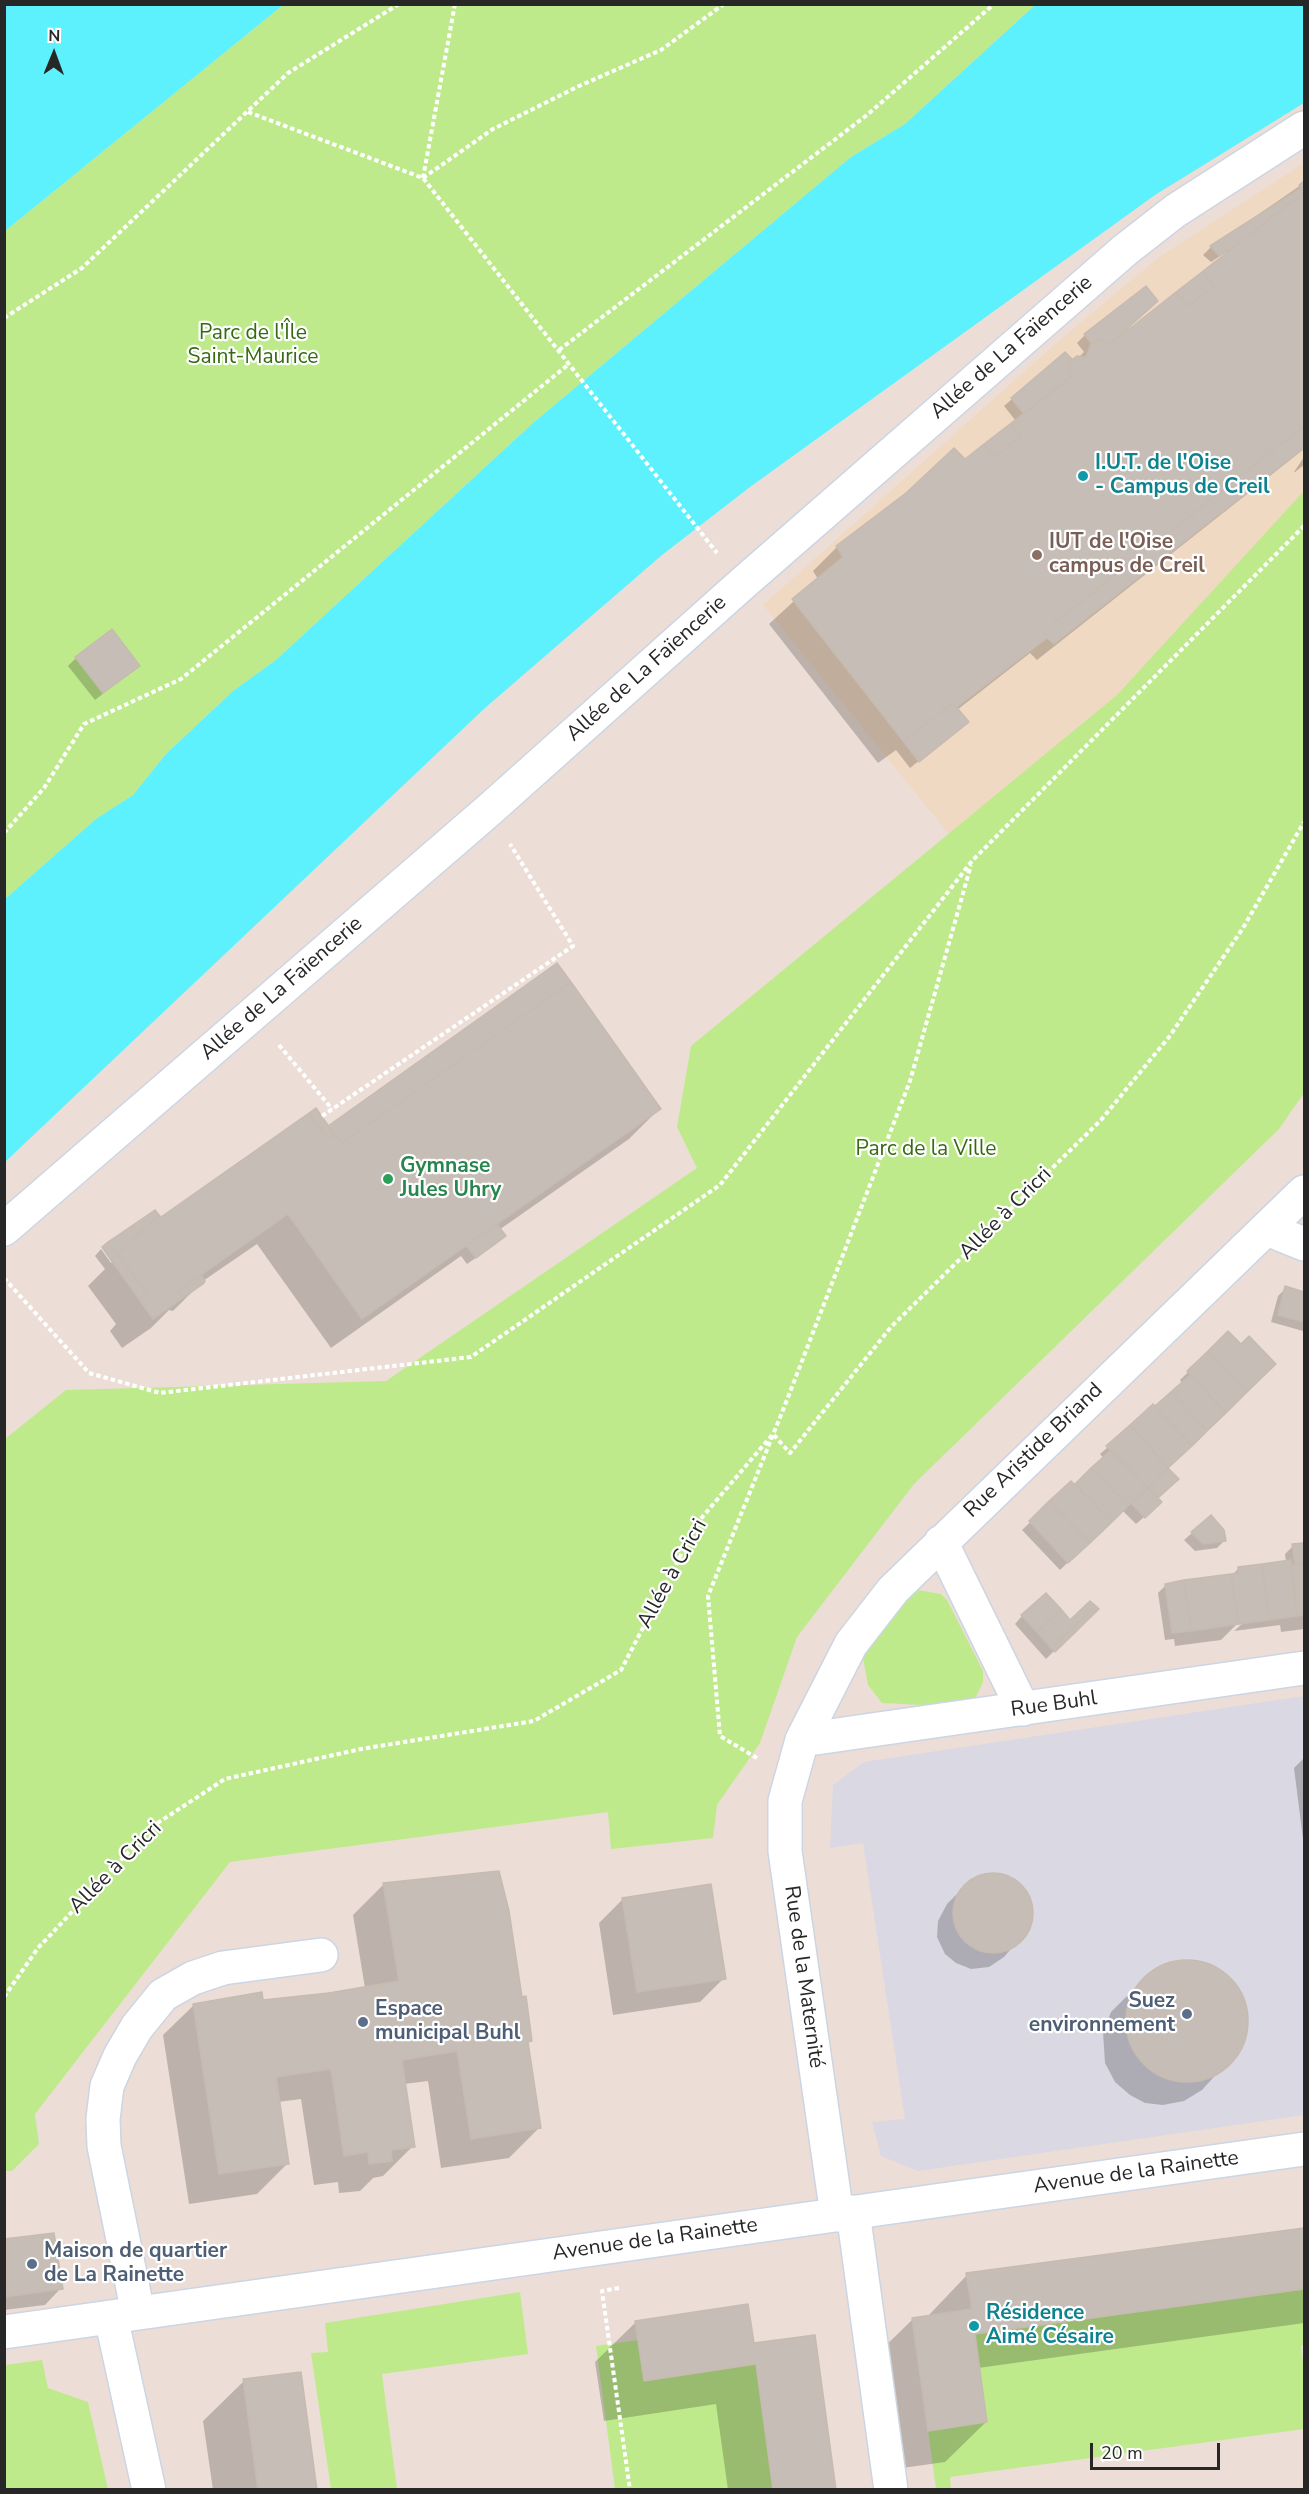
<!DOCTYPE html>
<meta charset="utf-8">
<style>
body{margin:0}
#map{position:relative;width:1309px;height:2494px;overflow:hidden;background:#ecded6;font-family:"Nunito Sans",sans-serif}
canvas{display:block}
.frame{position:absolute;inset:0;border:6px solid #272727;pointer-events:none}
.north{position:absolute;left:24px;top:24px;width:60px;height:60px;-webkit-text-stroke:4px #fff;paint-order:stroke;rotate:1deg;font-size:16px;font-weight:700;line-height:24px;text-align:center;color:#272727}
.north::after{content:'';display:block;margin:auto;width:21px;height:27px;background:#272727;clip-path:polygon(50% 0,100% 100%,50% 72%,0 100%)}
.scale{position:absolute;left:1090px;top:2443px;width:130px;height:27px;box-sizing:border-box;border:3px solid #272727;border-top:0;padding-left:8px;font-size:18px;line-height:21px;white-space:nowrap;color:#272727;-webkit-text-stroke:4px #fff;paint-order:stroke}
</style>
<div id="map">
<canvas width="1309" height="2494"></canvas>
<div class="frame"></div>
<div class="north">N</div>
<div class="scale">20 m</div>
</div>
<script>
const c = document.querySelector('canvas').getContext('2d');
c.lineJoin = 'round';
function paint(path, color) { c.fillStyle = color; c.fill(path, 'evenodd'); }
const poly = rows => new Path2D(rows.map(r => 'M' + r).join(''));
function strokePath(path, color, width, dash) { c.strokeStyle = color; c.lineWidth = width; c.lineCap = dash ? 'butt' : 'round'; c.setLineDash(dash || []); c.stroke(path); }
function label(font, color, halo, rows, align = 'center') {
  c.font = font + ' "Nunito Sans",sans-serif'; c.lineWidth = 4.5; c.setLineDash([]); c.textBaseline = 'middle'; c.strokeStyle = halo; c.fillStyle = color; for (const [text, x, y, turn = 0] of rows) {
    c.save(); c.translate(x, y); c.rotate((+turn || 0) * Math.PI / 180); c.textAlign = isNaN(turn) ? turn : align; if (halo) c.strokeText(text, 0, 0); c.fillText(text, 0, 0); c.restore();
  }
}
paint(poly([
 [1304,1696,1304,2115,918,2171,881,2156,872,2122,905,2119,863,1843,830,1848,833,1785,864,1762]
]), '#d9d8e3');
paint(poly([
 [1304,163,1304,505,964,853,763,605,1056,343,1159,257]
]), '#f0d9c3');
paint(poly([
 [283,5,1035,5,905,124,851,157,533,423,276,660,233,691,166,754,133,795,96,819,5,899,5,231],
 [1304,491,1304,1093,1279,1129,914,1484,797,1637,760,1743,717,1805,713,1838,611,1849,608,1812,230,1862,35,2114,39,2144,12,2171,5,2171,5,1439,66,1390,386,1381,697,1168,677,1127,691,1046,1117,695],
 [918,1590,941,1594,947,1600,983,1671,983,1682,973,1703,963,1707,882,1703,868,1685,863,1658,866,1647,905,1598],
 [1304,2289,1304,2345,1301,2346,1304,2369,1304,2429,950,2477,951,2490,936,2489,928,2431,987,2422,975,2334],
 [520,2292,528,2354,382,2374,397,2489,331,2489,311,2353,328,2352,325,2323],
 [638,2340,645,2381,756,2364,773,2489,615,2489,596,2346],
 [42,2360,48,2388,88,2402,108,2489,5,2489,5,2365]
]), '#beea8c');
paint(poly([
 [5,4,283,4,283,5,5,231],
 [1035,5,1304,5,1304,103,1155,195,750,487,662,555,485,708,5,1162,5,899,96,819,133,795,166,754,233,691,276,660,533,423,851,157,905,124]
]), '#5cf1fc');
paint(poly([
 [1304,183,1304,449,1037,660,1030,653,957,710,967,722,910,768,896,750,878,763,769,624,818,579,813,571,837,547,965,461,1016,421,1004,406,1012,399,1078,358,1084,352,1077,343,1085,335,1111,346,1228,254,1226,252,1211,262,1203,255,1211,247],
 [1304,457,1304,465,1295,472,1294,472],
 [76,658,138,666,95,700,68,666],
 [659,1109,629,1139,499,1230,504,1236,496,1244,467,1264,461,1256,331,1348,257,1244,203,1281,173,1311,169,1310,151,1328,122,1348,110,1331,116,1324,88,1286,105,1269,95,1256,101,1249,111,1263,161,1219,328,1128],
 [1286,1288,1304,1293,1303,1331,1271,1322,1278,1296],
 [1228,1333,1241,1346,1274,1364,1166,1468,1177,1479,1156,1498,1152,1510,1136,1524,1122,1510,1060,1570,1022,1530,1071,1483,1075,1486,1104,1459,1100,1454,1182,1383,1180,1380],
 [1192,1533,1225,1540,1217,1548,1195,1551,1184,1540],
 [1304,1544,1304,1629,1281,1632,1280,1625,1234,1631,1243,1623,1238,1623,1221,1640,1175,1646,1174,1639,1165,1640,1158,1593,1166,1585,1232,1575,1238,1569,1286,1562,1285,1554,1293,1546],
 [1097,1609,1046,1659,1015,1624,1022,1616,1070,1622],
 [1304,1758,1304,1847,1294,1768],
 [993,1874,1008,1877,1025,1892,1032,1910,1030,1927,1004,1957,989,1967,971,1969,956,1963,945,1954,937,1937,938,1921,947,1904,964,1887,978,1877],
 [383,1885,521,1999,531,2040,527,2044,539,2128,509,2158,441,2168,428,2081,404,2084,413,2146,383,2176,373,2178,360,2191,339,2193,338,2182,314,2185,301,2099,278,2102,288,2163,257,2194,189,2204,163,2035,194,2005,262,2001,365,1988,353,1915],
 [622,1900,724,1978,700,2002,613,2015,599,1923],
 [1191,1961,1213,1966,1233,1983,1245,2007,1247,2029,1240,2048,1202,2090,1184,2101,1163,2105,1145,2103,1130,2095,1115,2082,1105,2063,1103,2032,1111,2012,1151,1972,1171,1964],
 [1304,2229,1304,2323,978,2368,986,2422,945,2462,888,2470,872,2359,913,2319,927,2317,967,2275],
 [4,2241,61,2288,45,2305,4,2310],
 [636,2322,752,2345,835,2490,728,2490,716,2404,604,2421,595,2362],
 [244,2381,316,2490,213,2490,203,2421]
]), '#0003');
const building = poly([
 [1304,181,1304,192,1250,235,1219,256,1210,246,1301,188,1299,185,1304,181],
 [1304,192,1304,426,1043,632,1047,638,957,707,953,703,903,741,792,599,843,557,836,546,906,493,954,448,965,459,984,444,994,457,1021,436,1010,424,1073,375,1069,369,1070,361,1077,356,1086,357,1092,341,1099,340,1109,345,1176,292,1189,306,1214,286,1202,272,1304,192],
 [1202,272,1214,286,1189,306,1176,292,1202,272],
 [1146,286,1158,301,1109,345,1099,340,1091,343,1084,334,1146,286],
 [1065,352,1072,359,1069,369,1073,375,1024,414,1011,398,1065,352],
 [1010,424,1021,436,994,457,984,444,1010,424],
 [1304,426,1304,448,1054,644,1047,638,1043,632,1304,426],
 [112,629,140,666,103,693,75,657,112,629],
 [953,703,969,722,919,762,903,741,953,703],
 [557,963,571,982,342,1143,328,1126,557,963],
 [571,982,661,1109,362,1319,288,1214,201,1275,205,1281,203,1284,197,1277,178,1291,183,1298,153,1319,139,1299,147,1294,117,1254,159,1215,161,1217,309,1113,328,1139,334,1134,342,1143,571,982],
 [316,1108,334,1134,328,1139,309,1113,316,1108],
 [155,1210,159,1215,117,1254,108,1242,155,1210],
 [497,1224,506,1236,476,1258,466,1245,497,1224],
 [108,1242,117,1254,111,1260,102,1247,108,1242],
 [117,1254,147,1294,139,1299,111,1260,117,1254],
 [197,1277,203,1284,183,1298,178,1291,197,1277],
 [1285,1286,1304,1292,1304,1322,1278,1315,1285,1286],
 [1228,1331,1241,1344,1249,1336,1276,1364,1247,1392,1207,1352,1228,1331],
 [1207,1352,1247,1392,1226,1413,1187,1371,1207,1352],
 [1190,1375,1226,1413,1207,1431,1172,1391,1190,1375],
 [1172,1391,1207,1431,1192,1446,1155,1406,1172,1391],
 [1153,1404,1192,1446,1168,1468,1130,1425,1153,1404],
 [1130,1425,1168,1468,1148,1488,1106,1446,1130,1425],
 [1111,1450,1148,1488,1128,1506,1091,1468,1111,1450],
 [1091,1468,1128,1506,1112,1522,1075,1484,1091,1468],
 [1168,1468,1179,1479,1158,1498,1148,1488,1168,1468],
 [1071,1481,1112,1522,1090,1543,1049,1501,1071,1481],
 [1148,1488,1162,1502,1145,1518,1131,1503,1148,1488],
 [1049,1501,1090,1543,1068,1563,1029,1521,1049,1501],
 [1211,1515,1224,1530,1226,1541,1203,1544,1191,1532,1211,1515],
 [1304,1543,1304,1564,1295,1565,1292,1544,1304,1543],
 [1291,1560,1297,1616,1269,1620,1262,1564,1291,1560],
 [1262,1564,1269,1620,1239,1624,1231,1574,1238,1573,1238,1567,1262,1564],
 [1304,1564,1304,1615,1297,1616,1291,1565,1304,1564],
 [1231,1574,1239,1624,1191,1631,1184,1580,1231,1574],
 [1184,1580,1191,1631,1172,1633,1165,1584,1184,1580],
 [1046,1593,1061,1609,1037,1632,1021,1615,1046,1593],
 [1090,1601,1096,1606,1051,1648,1037,1632,1061,1609,1070,1620,1090,1601],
 [1096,1606,1099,1609,1055,1652,1051,1648,1096,1606],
 [499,1871,509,1911,522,1997,526,1996,532,2041,528,2042,541,2128,471,2139,457,2051,402,2060,415,2147,391,2150,392,2161,369,2164,368,2152,344,2156,331,2069,276,2077,289,2164,219,2174,193,2004,262,1992,263,2000,329,1993,399,1981,383,1883,499,1871],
 '953 1913a40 40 0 1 1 80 0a40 40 0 1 1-80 0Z',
 [711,1884,726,1979,637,1992,622,1898,711,1884],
 '1126 2021a61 61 0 1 1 122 0a61 61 0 1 1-122 0Z',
 [1304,2228,1304,2289,975,2334,987,2422,928,2431,912,2318,972,2309,966,2273,1304,2228],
 [54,2233,63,2289,4,2297,4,2239,54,2233],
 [748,2304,754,2343,815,2335,836,2490,773,2490,756,2364,644,2381,635,2321,748,2304],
 [301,2372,317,2490,258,2490,243,2379,301,2372]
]);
paint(building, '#c6bdb6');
strokePath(building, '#c7bbb0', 1.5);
const minor = poly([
 [4,1229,489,810,742,584,1125,250,1175,211,1304,128],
 [1267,1229,1304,1244],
 [941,1542,1023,1709],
 [802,1740,1304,1668],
 [853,2212,891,2490],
 [837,2215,785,1851,785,1801,802,1740,851,1644,893,1590,1304,1192],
 [138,2313,104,2146,103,2119,107,2086,120,2056,137,2027,163,1995,193,1978,223,1968,321,1955],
 [111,2317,149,2490],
 [4,2332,1304,2149]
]);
strokePath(minor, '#ccd5e3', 36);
strokePath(poly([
 [248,112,423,178,717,553],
 [423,178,493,129,579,86,661,50,724,4],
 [423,178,455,4],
 [4,318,82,268,288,73,399,4],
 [559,350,867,115,994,4],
 [4,833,44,788,84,724,181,679,569,364],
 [279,1045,332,1109],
 [322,1116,573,946,510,844],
 [4,1278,89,1373,160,1393,471,1357,720,1185,972,861,1304,526],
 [757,1758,720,1736,708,1596,785,1405,910,1081,971,865],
 [4,1997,38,1948,153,1826,225,1779,361,1749,534,1721,621,1670,698,1522,773,1434,790,1453,891,1327,1101,1120,1169,1037,1243,928,1304,822],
 [619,2288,602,2291,630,2490]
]), '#fff', 4, [4.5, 3]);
strokePath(minor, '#fff', 33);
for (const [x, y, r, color] of [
 [1083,476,6,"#0f9aa8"],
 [1037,555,6,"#8d6e63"],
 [388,1179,6,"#2e9e5b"],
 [1187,2014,6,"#5c6f8a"],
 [363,2022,6,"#5c6f8a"],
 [32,2264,6,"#5c6f8a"],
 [974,2326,6,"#0f9aa8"]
]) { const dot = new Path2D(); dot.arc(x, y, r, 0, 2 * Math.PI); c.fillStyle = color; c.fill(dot); strokePath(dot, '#fff', 2); }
label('21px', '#356a11', '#fff', [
 ["Parc de l'Île",253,334],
 ["Saint-Maurice",253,358],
 ["Parc de la Ville",926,1150]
]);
label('21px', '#272727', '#fff', [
 ["Allée de La Faïencerie",1012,348,-41],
 ["Allée de La Faïencerie",647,669,-42],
 ["Allée de La Faïencerie",282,989,-41],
 ["Allée à Cricri",1006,1214,-45],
 ["Rue Aristide Briand",1034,1451,-44],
 ["Allée à Cricri",673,1574,-61],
 ["Rue Buhl",1054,1705,-8],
 ["Allée à Cricri",116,1868,-45],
 ["Rue de la Maternité",803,1977,82],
 ["Avenue de la Rainette",1136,2173,-8],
 ["Avenue de la Rainette",655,2240,-8]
]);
label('bold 21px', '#0d838f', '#fff', [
 ["I.U.T. de l'Oise",1095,464],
 ["- Campus de Creil",1095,488],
 ["Résidence",986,2314],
 ["Aimé Césaire",986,2338]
], 'left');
label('bold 21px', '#785e54', '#fff', [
 ["IUT de l'Oise",1049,543],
 ["campus de Creil",1049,567]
], 'left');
label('bold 21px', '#27864d', '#fff', [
 ["Gymnase",400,1167],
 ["Jules Uhry",400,1191]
], 'left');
label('bold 21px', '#4e5e75', '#fff', [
 ["Suez",1175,2002,"right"],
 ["environnement",1175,2026,"right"],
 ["Espace",375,2010],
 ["municipal Buhl",375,2034],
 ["Maison de quartier",44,2252],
 ["de La Rainette",44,2276]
], 'left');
</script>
